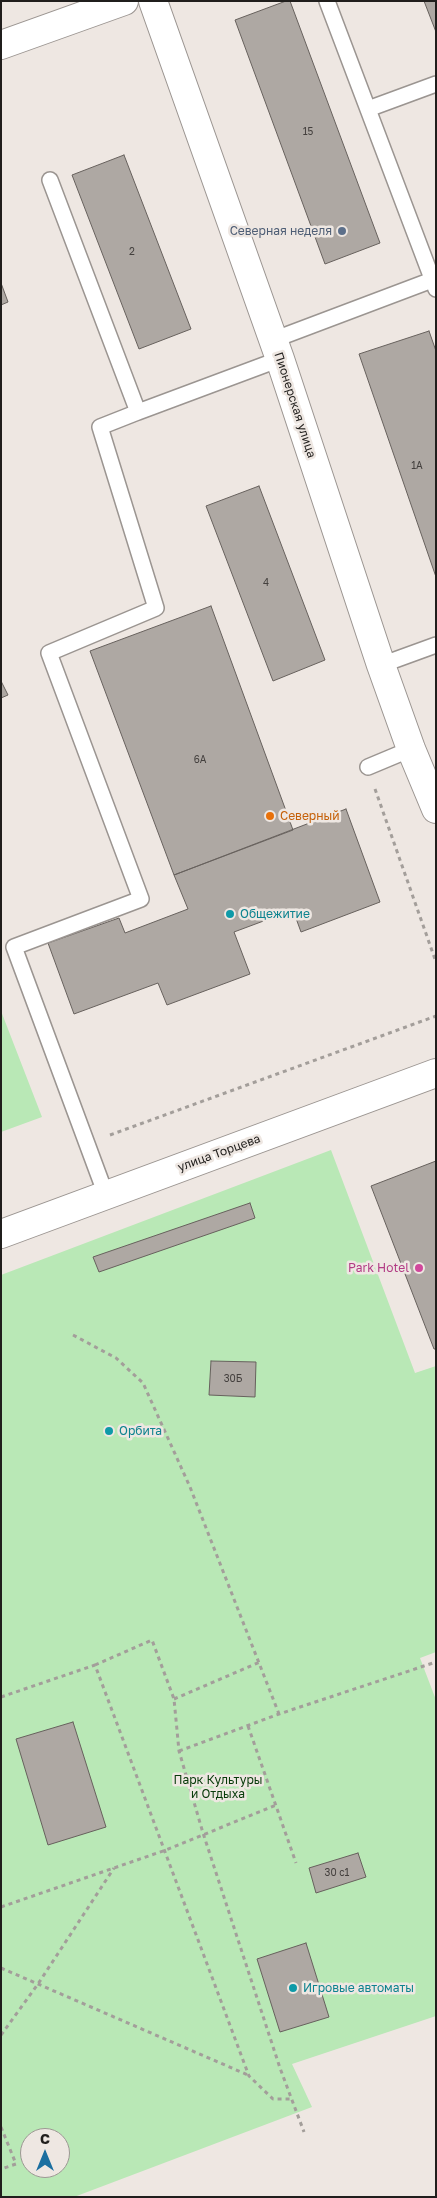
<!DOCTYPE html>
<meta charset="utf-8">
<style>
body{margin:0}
#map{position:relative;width:437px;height:2198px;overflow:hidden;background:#eee7e2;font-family:"Golos Text",sans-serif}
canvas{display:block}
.frame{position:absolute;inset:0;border:2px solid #201e1c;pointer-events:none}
.north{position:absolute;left:20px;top:2128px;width:50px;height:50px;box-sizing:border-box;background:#eee7e2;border:1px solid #9c9793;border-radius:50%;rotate:0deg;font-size:14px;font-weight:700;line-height:20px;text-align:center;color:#201e1c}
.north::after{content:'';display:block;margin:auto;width:18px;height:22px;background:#1c6fa0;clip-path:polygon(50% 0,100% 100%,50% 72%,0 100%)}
</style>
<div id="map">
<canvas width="437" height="2198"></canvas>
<div class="frame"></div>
<div class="north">С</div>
</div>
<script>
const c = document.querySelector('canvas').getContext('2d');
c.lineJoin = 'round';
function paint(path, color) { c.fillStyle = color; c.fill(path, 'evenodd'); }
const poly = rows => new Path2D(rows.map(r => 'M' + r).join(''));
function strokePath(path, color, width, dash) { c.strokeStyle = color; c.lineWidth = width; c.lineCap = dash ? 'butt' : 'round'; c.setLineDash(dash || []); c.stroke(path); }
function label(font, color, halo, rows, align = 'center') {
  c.font = font + ' "Golos Text",sans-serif'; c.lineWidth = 5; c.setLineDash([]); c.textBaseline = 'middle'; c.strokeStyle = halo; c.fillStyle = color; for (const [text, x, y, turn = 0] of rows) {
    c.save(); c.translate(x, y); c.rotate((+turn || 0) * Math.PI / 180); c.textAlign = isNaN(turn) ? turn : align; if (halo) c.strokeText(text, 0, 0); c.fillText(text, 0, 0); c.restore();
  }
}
paint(poly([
 [1,1011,42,1117,1,1132],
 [331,1150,415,1373,436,1366,436,1652,420,1658,436,1700,436,2016,292,2064,312,2107,74,2197,1,2197,1,1275],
 [30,2138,60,2138,60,2168,30,2168]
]), '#b9e8b6');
const building = poly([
 [286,1,290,1,380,243,325,264,235,20,286,1],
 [424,1,436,1,436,32,424,1],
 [124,155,191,329,139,349,72,175,124,155],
 [1,283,8,302,1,305,1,283],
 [429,331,436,351,436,577,359,354,429,331],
 [259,486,325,660,273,681,206,506,259,486],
 [211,606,293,830,174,875,90,651,211,606],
 [1,681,8,695,1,698,1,681],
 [346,809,380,902,301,932,293,910,234,932,250,974,167,1005,158,983,74,1014,48,943,119,918,125,933,188,909,174,875,346,809],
 [436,1161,436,1349,434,1349,371,1186,436,1161],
 [250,1203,255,1218,99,1272,93,1257,250,1203],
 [211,1361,256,1362,255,1397,209,1395,211,1361],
 [73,1722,106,1827,48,1845,16,1739,73,1722],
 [358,1853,366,1877,316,1893,309,1868,358,1853],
 [306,1943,329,2017,280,2032,257,1959,306,1943]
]);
paint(building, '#aea8a3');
strokePath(building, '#67615d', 1);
const lane = poly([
 [327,1,436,289],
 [368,109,436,84],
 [50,180,138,412,100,427,156,608,49,653,141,899,14,947,106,1195],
 [273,340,432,280],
 [138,412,280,359],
 [381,665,436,645],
 [368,767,411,749]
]);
const street = poly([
 [153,1,280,359,381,665,411,749,436,809],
 [1,1234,436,1073]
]);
const secondary = poly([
 [1,45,124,1]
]);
strokePath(lane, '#9b9591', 18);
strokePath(street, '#9b9591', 30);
strokePath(secondary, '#9b9591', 30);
strokePath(poly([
 [375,789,436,962],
 [110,1135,436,1016],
 [73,1335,116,1358,143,1383,190,1487,279,1714],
 [95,1665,152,1640,174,1699,179,1751,203,1833,280,2068,304,2132],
 [1,1697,95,1665,249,2076,273,2099,291,2099],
 [174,1699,260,1662],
 [248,1726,296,1863],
 [179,1751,279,1714,436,1662],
 [1,1907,166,1850,276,1805],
 [1,1968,248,2075],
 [1,2035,38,1984,114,1868],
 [1,2127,16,2164,1,2169]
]), '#a39e9a', 3, [4, 4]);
strokePath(lane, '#fff', 15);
strokePath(street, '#fff', 28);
strokePath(secondary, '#fff', 28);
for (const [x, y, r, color] of [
 [342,231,5,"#5c6f8a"],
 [270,816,5,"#e8710a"],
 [230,914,5,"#0f9aa8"],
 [419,1268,5,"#d1479c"],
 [109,1431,5,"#0f9aa8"],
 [293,1988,5,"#0f9aa8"]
]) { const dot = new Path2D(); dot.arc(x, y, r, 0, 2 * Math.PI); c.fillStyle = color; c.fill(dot); strokePath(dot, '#eee7e2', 2); }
label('10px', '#44403e', null, [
 ["15",308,132],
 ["2",132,252],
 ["1А",417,466],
 ["4",266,583],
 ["6А",200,760],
 ["30Б",233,1379],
 ["30 с1",337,1873]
]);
label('12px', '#4e5e75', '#eee7e2', [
 ["Северная неделя",332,231]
], 'right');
label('12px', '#201e1c', '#eee7e2', [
 ["Пионерская улица",295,405,72],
 ["улица Торцева",219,1153,-20]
]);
label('12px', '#c56008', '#eee7e2', [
 ["Северный",280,816]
], 'left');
label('12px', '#0d838f', '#eee7e2', [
 ["Общежитие",240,914],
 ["Орбита",119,1431],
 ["Игровые автоматы",303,1988]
], 'left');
label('12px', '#b23c85', '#eee7e2', [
 ["Park Hotel",409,1268]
], 'right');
label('12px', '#083b0a', '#eee7e2', [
 ["Парк Культуры",218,1780],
 ["и Отдыха",218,1794]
]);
</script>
